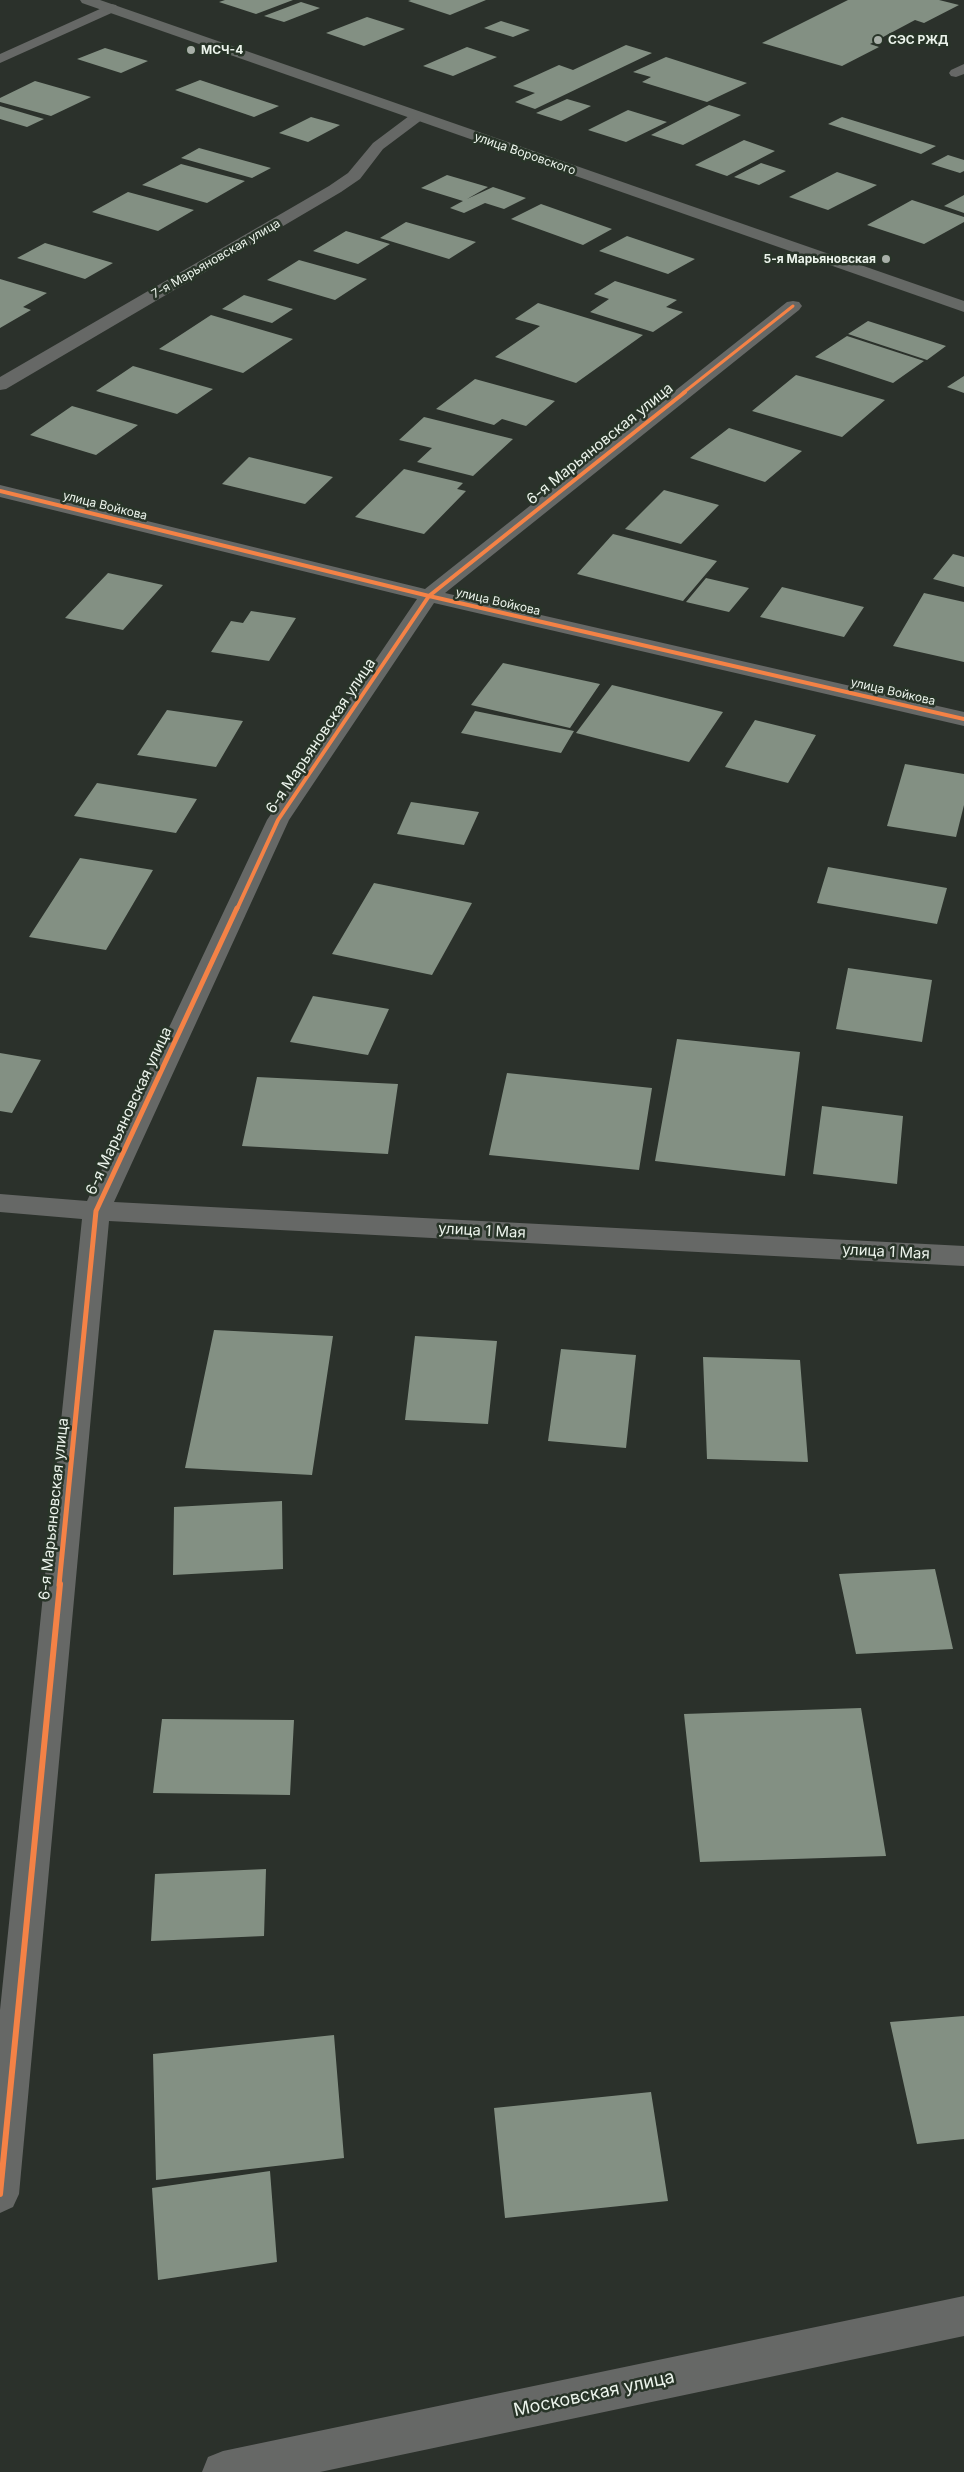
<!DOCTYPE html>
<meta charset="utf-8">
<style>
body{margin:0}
canvas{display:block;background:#2b312b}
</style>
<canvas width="964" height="2472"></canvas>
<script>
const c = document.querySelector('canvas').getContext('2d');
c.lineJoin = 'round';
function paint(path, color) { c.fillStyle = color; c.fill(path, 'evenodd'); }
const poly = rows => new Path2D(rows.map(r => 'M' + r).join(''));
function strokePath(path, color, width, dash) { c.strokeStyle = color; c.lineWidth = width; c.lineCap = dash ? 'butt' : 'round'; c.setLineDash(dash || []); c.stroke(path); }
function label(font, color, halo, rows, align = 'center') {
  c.font = font + ' Inter,sans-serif'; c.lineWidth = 5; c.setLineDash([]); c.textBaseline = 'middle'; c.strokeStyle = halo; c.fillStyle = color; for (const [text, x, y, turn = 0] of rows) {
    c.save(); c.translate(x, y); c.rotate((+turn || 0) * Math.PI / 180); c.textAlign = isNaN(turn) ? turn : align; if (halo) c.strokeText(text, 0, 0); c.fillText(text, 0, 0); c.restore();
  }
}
paint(poly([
 [225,0,293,0,256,14,219,2],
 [411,0,486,0,450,15,408,1],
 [848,0,939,0,959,5,924,23,915,20,870,44,879,47,842,66,762,43],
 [301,2,320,8,284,22,264,16],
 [367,17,405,29,364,46,326,33],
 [501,21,530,30,513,37,484,28],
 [626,45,652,53,535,109,515,102,535,93,513,86,559,65,573,70],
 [467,47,497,57,453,76,423,66],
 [105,48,148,61,121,73,77,59],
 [666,57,747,83,707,102,642,82,651,77,633,72],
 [200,80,233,91,279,106,254,117,175,90],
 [35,81,91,97,51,116,0,102,0,98],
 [567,99,591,106,561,121,536,113],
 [709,105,741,115,683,145,651,135],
 [0,106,44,119,27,127,0,119],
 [628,110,667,122,626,142,588,130],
 [311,117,340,125,308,142,279,133],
 [842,117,936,146,921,154,828,124],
 [744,140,775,151,727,176,695,165],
 [199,148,271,168,252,178,181,158],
 [948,155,964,160,964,171,960,173,931,164],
 [761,163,786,171,759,185,734,177],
 [181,164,245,181,207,203,142,185],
 [837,172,877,185,828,210,789,197],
 [447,175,488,187,467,199,493,187,526,198,504,209,485,203,464,213,450,208,463,201,421,188],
 [128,192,194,210,158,231,92,212],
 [964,195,964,213,944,206],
 [912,200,964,217,964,222,924,244,867,225],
 [541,204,612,229,583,245,511,219],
 [406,222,476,242,449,259,380,238],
 [346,231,390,244,358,264,313,251],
 [627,236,695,259,668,274,599,251],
 [45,243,113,263,85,279,17,258],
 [299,260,367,279,335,300,267,280],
 [0,279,47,293,23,307,31,310,0,328],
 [615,281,677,300,666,307,683,312,653,332,590,312,609,299,594,294],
 [244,295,293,309,272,323,222,309],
 [538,303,643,335,576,383,495,357,540,326,515,319],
 [211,315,293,339,243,373,159,349],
 [868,321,946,346,927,360,848,334],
 [847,336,924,361,893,383,815,357],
 [133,366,213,389,177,414,96,391],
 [796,375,885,400,842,437,752,411],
 [964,376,964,393,947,387],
 [475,379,555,401,526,426,502,419,494,425,436,409],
 [72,406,138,425,96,455,30,435],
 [424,417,513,439,473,476,417,462,432,448,399,440],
 [729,428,802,451,765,482,690,458],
 [249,457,333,477,305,504,222,484],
 [404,469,463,483,457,489,466,491,424,534,355,517],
 [664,490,719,505,681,544,625,529],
 [613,534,717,561,683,601,577,574],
 [953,554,964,557,964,587,933,579],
 [108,573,163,585,123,630,65,618],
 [706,578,749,588,729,612,686,602],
 [782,587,864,607,844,637,760,617],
 [924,593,964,602,964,662,893,646],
 [251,611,296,618,269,661,211,652,231,621,243,623],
 [503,663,600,684,570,728,471,705],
 [612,685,723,712,689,762,576,733],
 [167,710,243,721,216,767,137,755],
 [475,711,574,731,561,753,461,733],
 [755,720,816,735,788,783,725,767],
 [905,764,964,774,964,805,956,837,887,826],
 [97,783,197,799,176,833,74,816],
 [411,802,479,812,464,845,397,834],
 [80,858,153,870,106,950,29,937],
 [828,867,947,888,937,924,817,903],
 [374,883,472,903,432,975,332,954],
 [848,968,932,980,922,1042,836,1029],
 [313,996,389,1009,368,1055,290,1042],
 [677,1039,800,1052,785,1176,655,1161],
 [0,1053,41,1060,12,1113,0,1111],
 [507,1073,652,1088,639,1170,489,1155],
 [257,1077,398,1084,388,1154,242,1146],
 [822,1106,903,1116,897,1184,813,1174],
 [214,1330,333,1336,312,1475,185,1468],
 [415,1336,497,1341,488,1424,405,1420],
 [561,1349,636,1355,626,1448,548,1441],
 [703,1357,800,1360,808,1462,707,1459],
 [282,1501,283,1569,173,1575,174,1507],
 [935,1569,953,1649,856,1654,839,1574],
 [861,1708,886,1856,700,1862,684,1714],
 [162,1719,294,1720,290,1795,153,1793],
 [266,1869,264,1936,151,1941,155,1874],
 [964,2016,964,2139,917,2144,890,2022],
 [334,2035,344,2158,156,2180,153,2054],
 [651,2092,668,2201,505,2218,494,2108],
 [270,2171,277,2262,158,2280,152,2188]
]), '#839083');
paint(poly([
 [964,64,964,74,956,77,951,76,949,73,951,70,964,64]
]), '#666866');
paint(poly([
 [111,4,116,5,118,8,116,11,0,63,0,54,111,4],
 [418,111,426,116,423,119,383,149,360,179,341,192,6,389,0,390,0,377,329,186,348,173,373,143,413,113,418,111],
 [793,301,799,302,802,306,799,310,445,593,964,712,964,726,434,603,289,820,114,1202,964,1246,964,1266,109,1221,19,2194,13,2207,0,2213,0,2010,82,1219,0,1212,0,1194,87,1201,267,820,417,599,0,497,0,485,425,589,787,302,793,301],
 [964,2296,964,2336,320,2472,202,2472,208,2457,223,2451,964,2296]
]), '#666866');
paint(poly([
 [80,0,100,0,964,301,964,312,82,3,80,0]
]), '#656865');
strokePath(poly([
 [683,393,793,306]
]), '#f48246', 3);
strokePath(poly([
 [0,491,429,596,964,719],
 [237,909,278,820,429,596,685,392]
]), '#f48246', 4);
strokePath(poly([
 [59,1585,96,1211,237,908]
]), '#f48246', 5);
strokePath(poly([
 [0,2194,60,1584]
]), '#f48246', 6);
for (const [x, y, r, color] of [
 [878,40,5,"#a8afa8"],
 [191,50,5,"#a8afa8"],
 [886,259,5,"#a8afa8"]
]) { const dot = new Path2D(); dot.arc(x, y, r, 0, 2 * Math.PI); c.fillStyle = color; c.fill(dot); strokePath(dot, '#283428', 2); }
label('bold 12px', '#ebf3eb', '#283428', [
 ["СЭС РЖД",888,40],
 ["МСЧ-4",201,50],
 ["5-я Марьяновская",876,259,"right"]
], 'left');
label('12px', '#ebf3eb', '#283428', [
 ["улица Воровского",525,154,19],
 ["7-я Марьяновская улица",216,259,-30],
 ["улица Войкова",105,506,14],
 ["улица Войкова",498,602,13],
 ["улица Войкова",893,692,13]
]);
label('15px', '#ebf3eb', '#283428', [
 ["6-я Марьяновская улица",600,444,-39],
 ["6-я Марьяновская улица",321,736,-56],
 ["6-я Марьяновская улица",129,1111,-65],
 ["улица 1 Мая",482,1231,3],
 ["улица 1 Мая",886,1252,3],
 ["6-я Марьяновская улица",54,1509,-84]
]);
label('18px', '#ebf3eb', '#283428', [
 ["Московская улица",594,2394,-12]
]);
</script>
